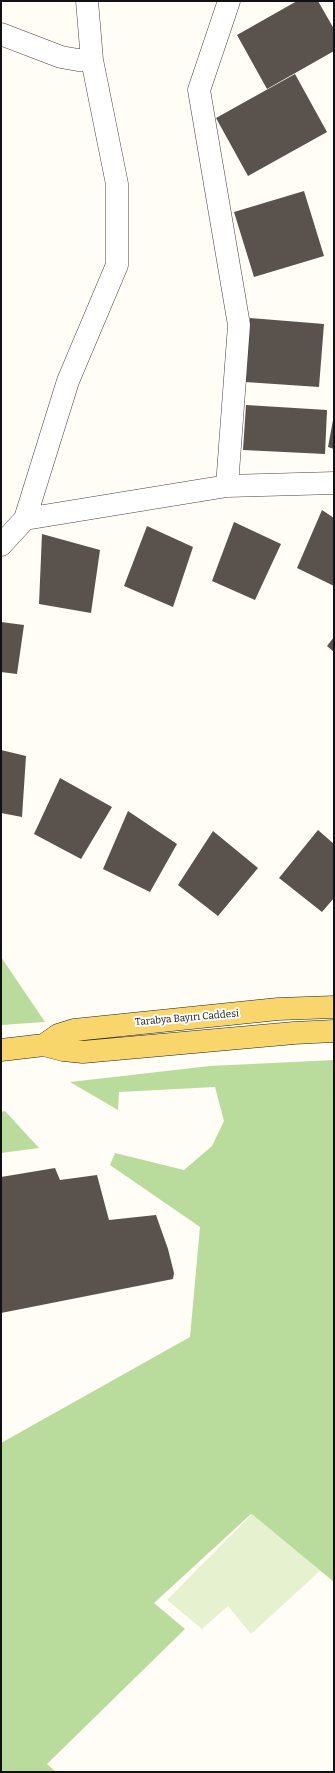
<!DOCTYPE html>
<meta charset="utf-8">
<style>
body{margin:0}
#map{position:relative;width:335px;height:1773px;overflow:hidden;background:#fffdf5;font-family:Bitter,serif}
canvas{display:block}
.frame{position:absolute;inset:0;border:2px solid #111;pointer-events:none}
</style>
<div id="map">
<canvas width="335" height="1773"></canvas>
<div class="frame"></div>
</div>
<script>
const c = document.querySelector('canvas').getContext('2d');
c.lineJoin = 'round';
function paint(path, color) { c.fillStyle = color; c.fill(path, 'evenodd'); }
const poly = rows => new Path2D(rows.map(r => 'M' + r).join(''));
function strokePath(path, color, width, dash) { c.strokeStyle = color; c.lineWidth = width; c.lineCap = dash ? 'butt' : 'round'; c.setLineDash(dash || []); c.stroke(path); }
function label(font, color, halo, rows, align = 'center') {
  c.font = font + ' Bitter,serif'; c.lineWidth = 4; c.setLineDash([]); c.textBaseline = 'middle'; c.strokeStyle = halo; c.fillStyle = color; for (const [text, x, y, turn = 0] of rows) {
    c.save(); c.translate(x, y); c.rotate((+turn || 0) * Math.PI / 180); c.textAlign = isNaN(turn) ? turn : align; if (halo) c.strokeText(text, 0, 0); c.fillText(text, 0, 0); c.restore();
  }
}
paint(poly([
 [1,957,45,1022,1,1025],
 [334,1060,334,1582,251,1514,154,1603,185,1629,47,1764,56,1772,1,1772,1,1443,190,1337,200,1227,110,1165,115,1153,184,1170,212,1146,224,1121,215,1087,119,1092,118,1110,70,1082,210,1066],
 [5,1111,39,1148,1,1153,1,1112]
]), '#b9dc9c');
paint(poly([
 [252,1514,320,1571,251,1634,228,1606,202,1629,167,1600]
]), '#e6f2cf');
paint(poly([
 [297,1,318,1,334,29,334,51,267,89,237,35],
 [295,74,327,132,248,176,216,118],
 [304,191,324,256,254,277,234,212],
 [250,318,324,324,319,387,245,382],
 [246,405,327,410,325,454,243,450],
 [333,420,334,420,334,449,328,447],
 [322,510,334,518,334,586,297,568],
 [234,522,281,544,255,600,212,581],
 [147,526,193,547,173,607,124,586],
 [42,534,100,550,91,613,39,604],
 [1,622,24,625,17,674,1,672],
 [334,637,334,652,327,646],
 [1,750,26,756,22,817,1,813],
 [60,778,112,807,81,859,34,834],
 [128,811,177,844,150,892,103,869],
 [318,830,334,844,334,898,322,912,279,878],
 [213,831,258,868,218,916,178,885],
 [55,1168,60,1180,97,1175,109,1220,156,1215,168,1249,174,1273,173,1279,1,1313,1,1177]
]), '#5a524d');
const minor = poly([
 [1,34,61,57,78,60,92,60],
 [227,486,239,325,199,90,229,1],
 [25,519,68,381,117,265,117,184,92,60,87,1],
 [1,545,25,519,227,486,334,483]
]);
const major = poly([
 [44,1045,58,1035,74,1030,278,1009,334,1007],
 [1,1050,44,1045,63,1050,83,1052,294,1033,334,1031]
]);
strokePath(minor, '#444', 23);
strokePath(major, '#222', 23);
strokePath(minor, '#fff', 22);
strokePath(major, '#f9d66b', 22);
label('10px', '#111', '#fff', [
 ["Tarabya Bayırı Caddesi",187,1018,-5]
]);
</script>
